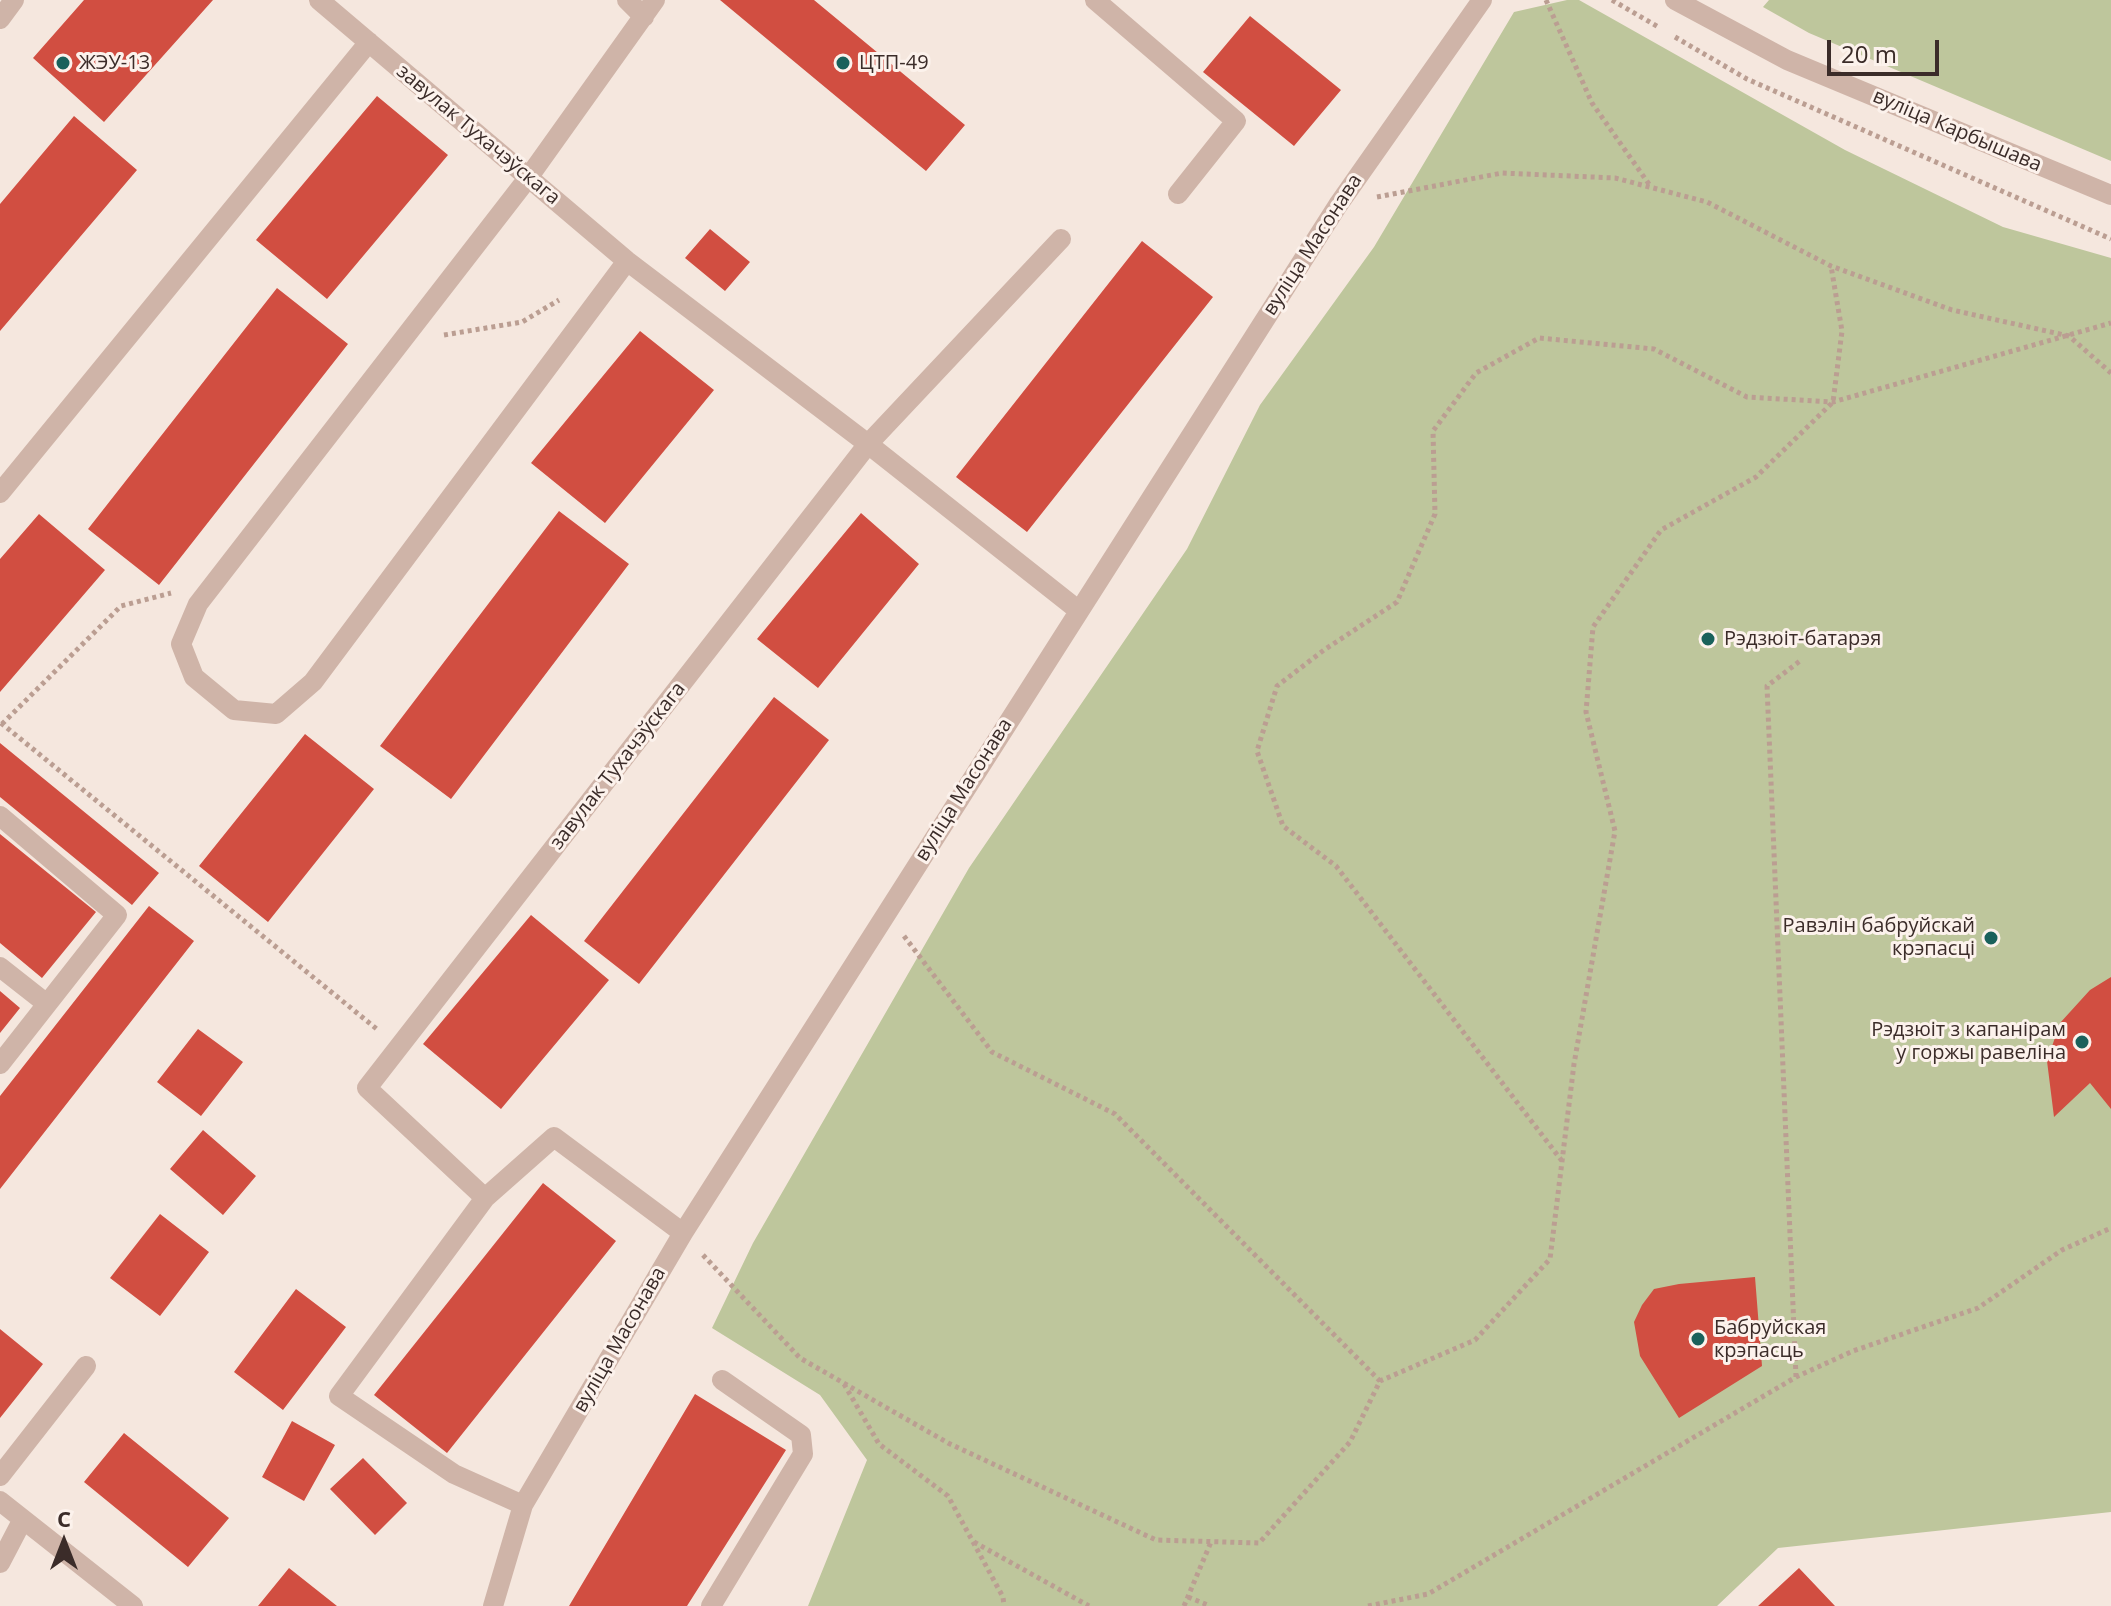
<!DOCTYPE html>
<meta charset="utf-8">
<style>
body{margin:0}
#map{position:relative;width:2111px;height:1606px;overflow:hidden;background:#f5e7de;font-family:"Open Sans",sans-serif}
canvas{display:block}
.north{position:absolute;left:24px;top:1502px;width:80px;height:80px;-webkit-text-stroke:6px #fcf2ec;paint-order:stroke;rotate:0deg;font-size:22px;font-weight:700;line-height:32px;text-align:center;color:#3b2c29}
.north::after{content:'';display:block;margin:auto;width:28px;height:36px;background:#3b2c29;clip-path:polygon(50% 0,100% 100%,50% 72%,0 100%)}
.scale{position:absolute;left:1827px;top:40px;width:112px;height:36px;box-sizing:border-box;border:4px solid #3b2c29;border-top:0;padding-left:10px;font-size:24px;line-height:28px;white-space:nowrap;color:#3b2c29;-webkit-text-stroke:6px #fcf2ec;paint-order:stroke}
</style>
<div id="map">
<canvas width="2111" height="1606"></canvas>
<div class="north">С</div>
<div class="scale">20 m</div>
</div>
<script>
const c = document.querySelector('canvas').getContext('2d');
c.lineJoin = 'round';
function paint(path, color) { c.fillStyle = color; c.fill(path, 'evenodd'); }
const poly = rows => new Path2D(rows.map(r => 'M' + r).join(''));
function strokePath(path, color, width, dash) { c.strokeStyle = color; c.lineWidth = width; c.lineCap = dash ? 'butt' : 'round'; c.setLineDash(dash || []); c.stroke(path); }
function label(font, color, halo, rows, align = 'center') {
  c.font = font + ' "Open Sans",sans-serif'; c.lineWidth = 6; c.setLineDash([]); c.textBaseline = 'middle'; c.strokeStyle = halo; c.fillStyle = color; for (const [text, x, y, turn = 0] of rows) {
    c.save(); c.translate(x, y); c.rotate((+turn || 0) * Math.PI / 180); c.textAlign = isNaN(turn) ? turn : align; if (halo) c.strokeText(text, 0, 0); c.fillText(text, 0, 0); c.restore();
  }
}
paint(poly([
 [1567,0,1579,0,1845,150,2003,227,2111,258,2111,1512,1778,1548,1717,1606,808,1606,867,1460,820,1395,712,1328,753,1243,969,868,1187,549,1260,405,1374,247,1514,12],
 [1769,0,2111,0,2111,161,1809,33,1763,7]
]), '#bec69c');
paint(poly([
 [84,0,213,0,104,122,33,58],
 [720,0,814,0,965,125,926,171],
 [1250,16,1341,90,1294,146,1203,72],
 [377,96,448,155,327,299,256,240],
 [74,116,137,170,0,331,0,204],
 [710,229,750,262,725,291,685,258],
 [1142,241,1213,297,1027,532,956,477],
 [277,288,348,344,159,585,88,529],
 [640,331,714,390,605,523,531,463],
 [559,511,629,564,451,799,380,746],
 [861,513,919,564,818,688,757,639],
 [39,514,105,570,0,692,0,559],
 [774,697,829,740,639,984,584,941],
 [305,734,374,789,268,922,199,866],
 [0,743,159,873,132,905,0,797],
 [0,834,96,912,42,978,0,943],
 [149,906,194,941,0,1189,0,1096],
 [531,915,609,980,501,1109,423,1044],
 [2111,977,2111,1109,2090,1083,2054,1117,2047,1061,2060,1023,2090,990],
 [0,991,20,1008,0,1033],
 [198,1029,243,1062,201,1116,157,1082],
 [203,1130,256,1176,223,1215,170,1169],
 [543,1183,616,1241,447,1453,374,1395],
 [160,1214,209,1252,160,1316,110,1278],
 [1755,1277,1762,1366,1679,1418,1640,1356,1634,1322,1642,1305,1654,1289,1679,1284],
 [296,1289,346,1327,283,1410,234,1372],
 [0,1329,43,1364,0,1418],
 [695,1394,786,1450,687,1606,569,1606],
 [292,1421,335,1445,304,1501,262,1477],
 [124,1433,229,1518,188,1567,84,1482],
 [363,1458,407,1503,375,1535,330,1489],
 [289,1568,337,1606,258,1606],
 [1799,1568,1835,1606,1758,1606]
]), '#d14e41');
strokePath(poly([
 [1546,0,1592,103,1651,187],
 [1612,0,1660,28],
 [1675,37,1747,79,2111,239],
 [1377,197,1502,173,1615,178,1707,202,1831,266,1952,310,2069,336,2111,373],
 [444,335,522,322,559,300],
 [1,723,378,1030],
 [2,724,121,606,171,593],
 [904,936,992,1052,1115,1114,1380,1381],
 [1562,1161,1336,866,1283,826,1257,751,1277,686,1324,650,1397,602,1435,514,1433,431,1476,373,1539,338,1654,349,1747,397,1833,402,2111,323],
 [703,1255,800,1358,948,1443,1156,1540,1259,1543,1350,1442,1380,1381,1475,1340,1550,1259,1574,1064,1615,831,1586,712,1593,627,1661,530,1756,477,1833,402,1842,331,1831,266],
 [1796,1377,1767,686,1800,661],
 [844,1384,879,1444,948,1496,1003,1597,1004,1606],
 [974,1542,1089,1606],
 [1188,1597,1210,1606],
 [1184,1606,1211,1542],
 [1368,1606,1428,1594,1796,1377,1853,1351,1978,1308,2062,1250,2111,1228]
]), '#bb9e92', 5, [4, 4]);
strokePath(poly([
 [319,0,627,261,868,444,1078,610],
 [627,0,644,17],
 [1095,0,1236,121,1178,194],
 [1675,0,1787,60,2111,195],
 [0,19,14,0],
 [627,261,313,682,276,714,234,710,194,677,181,644,198,604,528,178,655,0],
 [0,493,369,42],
 [0,816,117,915,0,1064],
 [0,967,47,1004],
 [485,1198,554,1137,683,1233],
 [0,1476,86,1366],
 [0,1501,133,1606],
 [523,1505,454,1474,339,1396,485,1198,367,1088,868,444,1061,239],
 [0,1563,23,1519],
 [493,1606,523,1505,683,1233,1338,205,1482,0],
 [711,1606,803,1454,801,1435,722,1380]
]), '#cfb4a8', 20);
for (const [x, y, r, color] of [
 [63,63,8,"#1a615b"],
 [843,63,8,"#1a615b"],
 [1708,639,8,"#1a615b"],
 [1991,938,8,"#1a615b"],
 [2082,1042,8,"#1a615b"],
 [1698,1339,8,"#1a615b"]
]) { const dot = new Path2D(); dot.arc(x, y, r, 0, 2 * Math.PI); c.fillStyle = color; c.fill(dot); strokePath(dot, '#fcf2ec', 3); }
label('20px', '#3b2c29', '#fcf2ec', [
 ["ЖЭУ-13",79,63],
 ["ЦТП-49",859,63],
 ["Рэдзюіт-батарэя",1724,639],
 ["Равэлін бабруйскай",1975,926,"right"],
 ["крэпасці",1975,949,"right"],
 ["Рэдзюіт з капанірам",2066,1030,"right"],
 ["у горжы равеліна",2066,1053,"right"],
 ["Бабруйская",1714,1328],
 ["крэпасць",1714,1351]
], 'left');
label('20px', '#3b2c29', '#fcf2ec', [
 ["вуліца Карбышава",1957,131,23],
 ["завулак Тухачэўскага",478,135,40],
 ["вуліца Масонава",1313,245,-57],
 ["завулак Тухачэўскага",618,766,-52],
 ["вуліца Масонава",964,790,-58],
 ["вуліца Масонава",620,1340,-60]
]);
</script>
